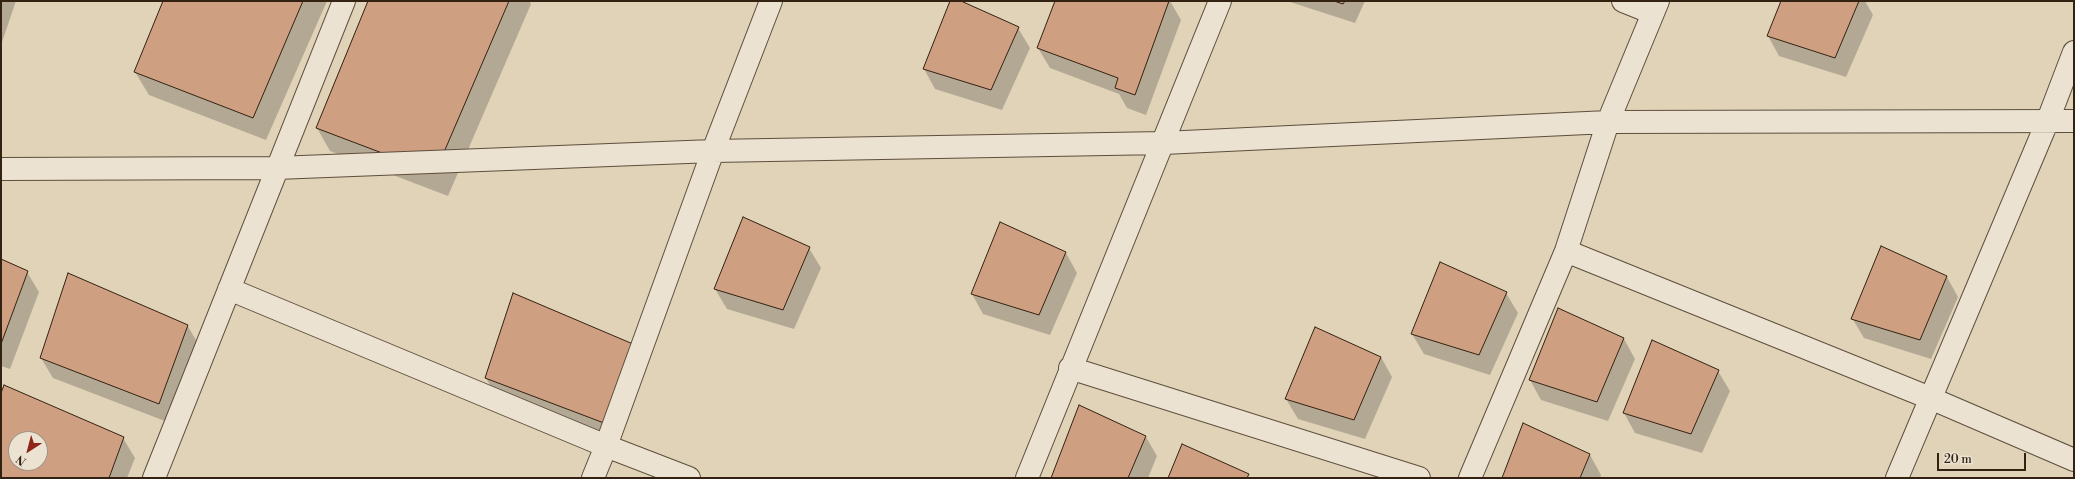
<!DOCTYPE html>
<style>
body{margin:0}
#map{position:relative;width:2075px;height:479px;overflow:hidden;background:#e0d3b8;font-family:"Libre Bodoni",serif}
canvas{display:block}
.frame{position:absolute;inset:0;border:2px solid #332112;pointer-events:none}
.north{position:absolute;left:8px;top:431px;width:40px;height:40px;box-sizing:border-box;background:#ebe2d1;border:1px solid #a19585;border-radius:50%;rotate:216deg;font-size:11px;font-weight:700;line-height:16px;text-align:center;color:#332112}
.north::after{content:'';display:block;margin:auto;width:14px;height:18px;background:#8f2418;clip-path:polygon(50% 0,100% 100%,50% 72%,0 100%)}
.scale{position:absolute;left:1937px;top:453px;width:89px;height:18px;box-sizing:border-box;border:2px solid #332112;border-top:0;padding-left:5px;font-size:12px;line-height:14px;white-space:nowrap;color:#332112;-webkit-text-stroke:3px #ebe2d1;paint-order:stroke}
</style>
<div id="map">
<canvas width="2075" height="479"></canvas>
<div class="frame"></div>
<div class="north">N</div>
<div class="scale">20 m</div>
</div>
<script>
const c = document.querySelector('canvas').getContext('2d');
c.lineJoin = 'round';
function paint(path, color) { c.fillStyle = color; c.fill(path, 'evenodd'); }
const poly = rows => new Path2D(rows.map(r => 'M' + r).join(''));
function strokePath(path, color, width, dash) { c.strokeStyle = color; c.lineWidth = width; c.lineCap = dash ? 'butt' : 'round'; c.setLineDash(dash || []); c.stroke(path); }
paint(poly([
 [1,1,16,1,1,45],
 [164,1,327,1,266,140,149,95,135,72],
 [369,1,529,1,531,4,448,196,330,151,317,128],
 [952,1,959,1,1018,28,1030,48,1002,110,935,89,924,69],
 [1056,1,1170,1,1181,20,1146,115,1127,108,1119,94,1050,68,1038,48],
 [1287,1,1365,1,1355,23],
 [1782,1,1865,1,1873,15,1846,77,1779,56,1768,36],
 [809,248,821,268,794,329,727,309,715,289],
 [1066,253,1077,273,1050,335,983,314,972,294],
 [1,260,27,272,39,292,10,369,1,366],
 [1947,277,1958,297,1931,359,1864,338,1852,318],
 [1506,293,1518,313,1490,375,1424,354,1412,334],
 [1558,310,1624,339,1635,359,1608,421,1541,400,1530,380],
 [187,325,199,345,170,423,53,378,41,358],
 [632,345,615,443,497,398,486,378],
 [1381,357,1392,377,1365,439,1298,419,1286,399],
 [1718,371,1730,391,1702,453,1635,433,1624,413],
 [1,396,123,438,135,458,127,478,1,478],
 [16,439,40,439,40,463,16,463],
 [1146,437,1157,456,1148,478,1052,478],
 [1590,455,1601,475,1600,478,1503,478]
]), '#0003');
const building = poly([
 [163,1,303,1,253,118,134,72,163,1],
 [368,1,509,1,435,173,316,128,368,1],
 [950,1,961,1,1019,27,991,90,923,69,950,1],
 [1055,1,1169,1,1135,95,1115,88,1118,78,1037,48,1055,1],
 [1334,1,1345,1,1343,4,1334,1],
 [1781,1,1859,1,1835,58,1767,36,1781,1],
 [743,217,810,247,783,310,714,289,743,217],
 [1000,222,1066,252,1039,315,971,294,1000,222],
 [1881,246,1947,276,1920,340,1851,319,1881,246],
 [1,259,28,271,1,344,1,259],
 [1440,262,1507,292,1479,355,1411,334,1440,262],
 [68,273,188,325,159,404,40,358,68,273],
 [513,293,633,344,604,423,485,378,513,293],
 [1558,308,1624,338,1597,402,1529,380,1558,308],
 [1315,327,1381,357,1354,420,1285,399,1315,327],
 [1652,340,1719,370,1691,434,1623,413,1652,340],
 [4,385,124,437,109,478,1,478,1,393,4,385],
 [16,439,40,439,40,463,16,463,16,439],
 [1079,405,1146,436,1128,478,1051,478,1079,405],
 [1523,423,1590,454,1580,478,1502,478,1523,423],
 [1182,444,1249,474,1247,478,1168,478,1182,444]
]);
paint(building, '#ce9f80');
strokePath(building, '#332112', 1);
const minor = poly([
 [1623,1,1653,13],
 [1,169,276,168,713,151,1163,143,1608,122,2074,121],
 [1566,251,1930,398,2074,460],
 [229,289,606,446,689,478],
 [1070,368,1419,478],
 [154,478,344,1],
 [593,478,606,446,713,151,771,1],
 [1027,478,1220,1],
 [1470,478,1566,251,1608,122,1658,1],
 [1897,478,2048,120,2074,52]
]);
strokePath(minor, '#5e4e3c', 24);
strokePath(minor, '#ebe2d1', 22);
</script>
